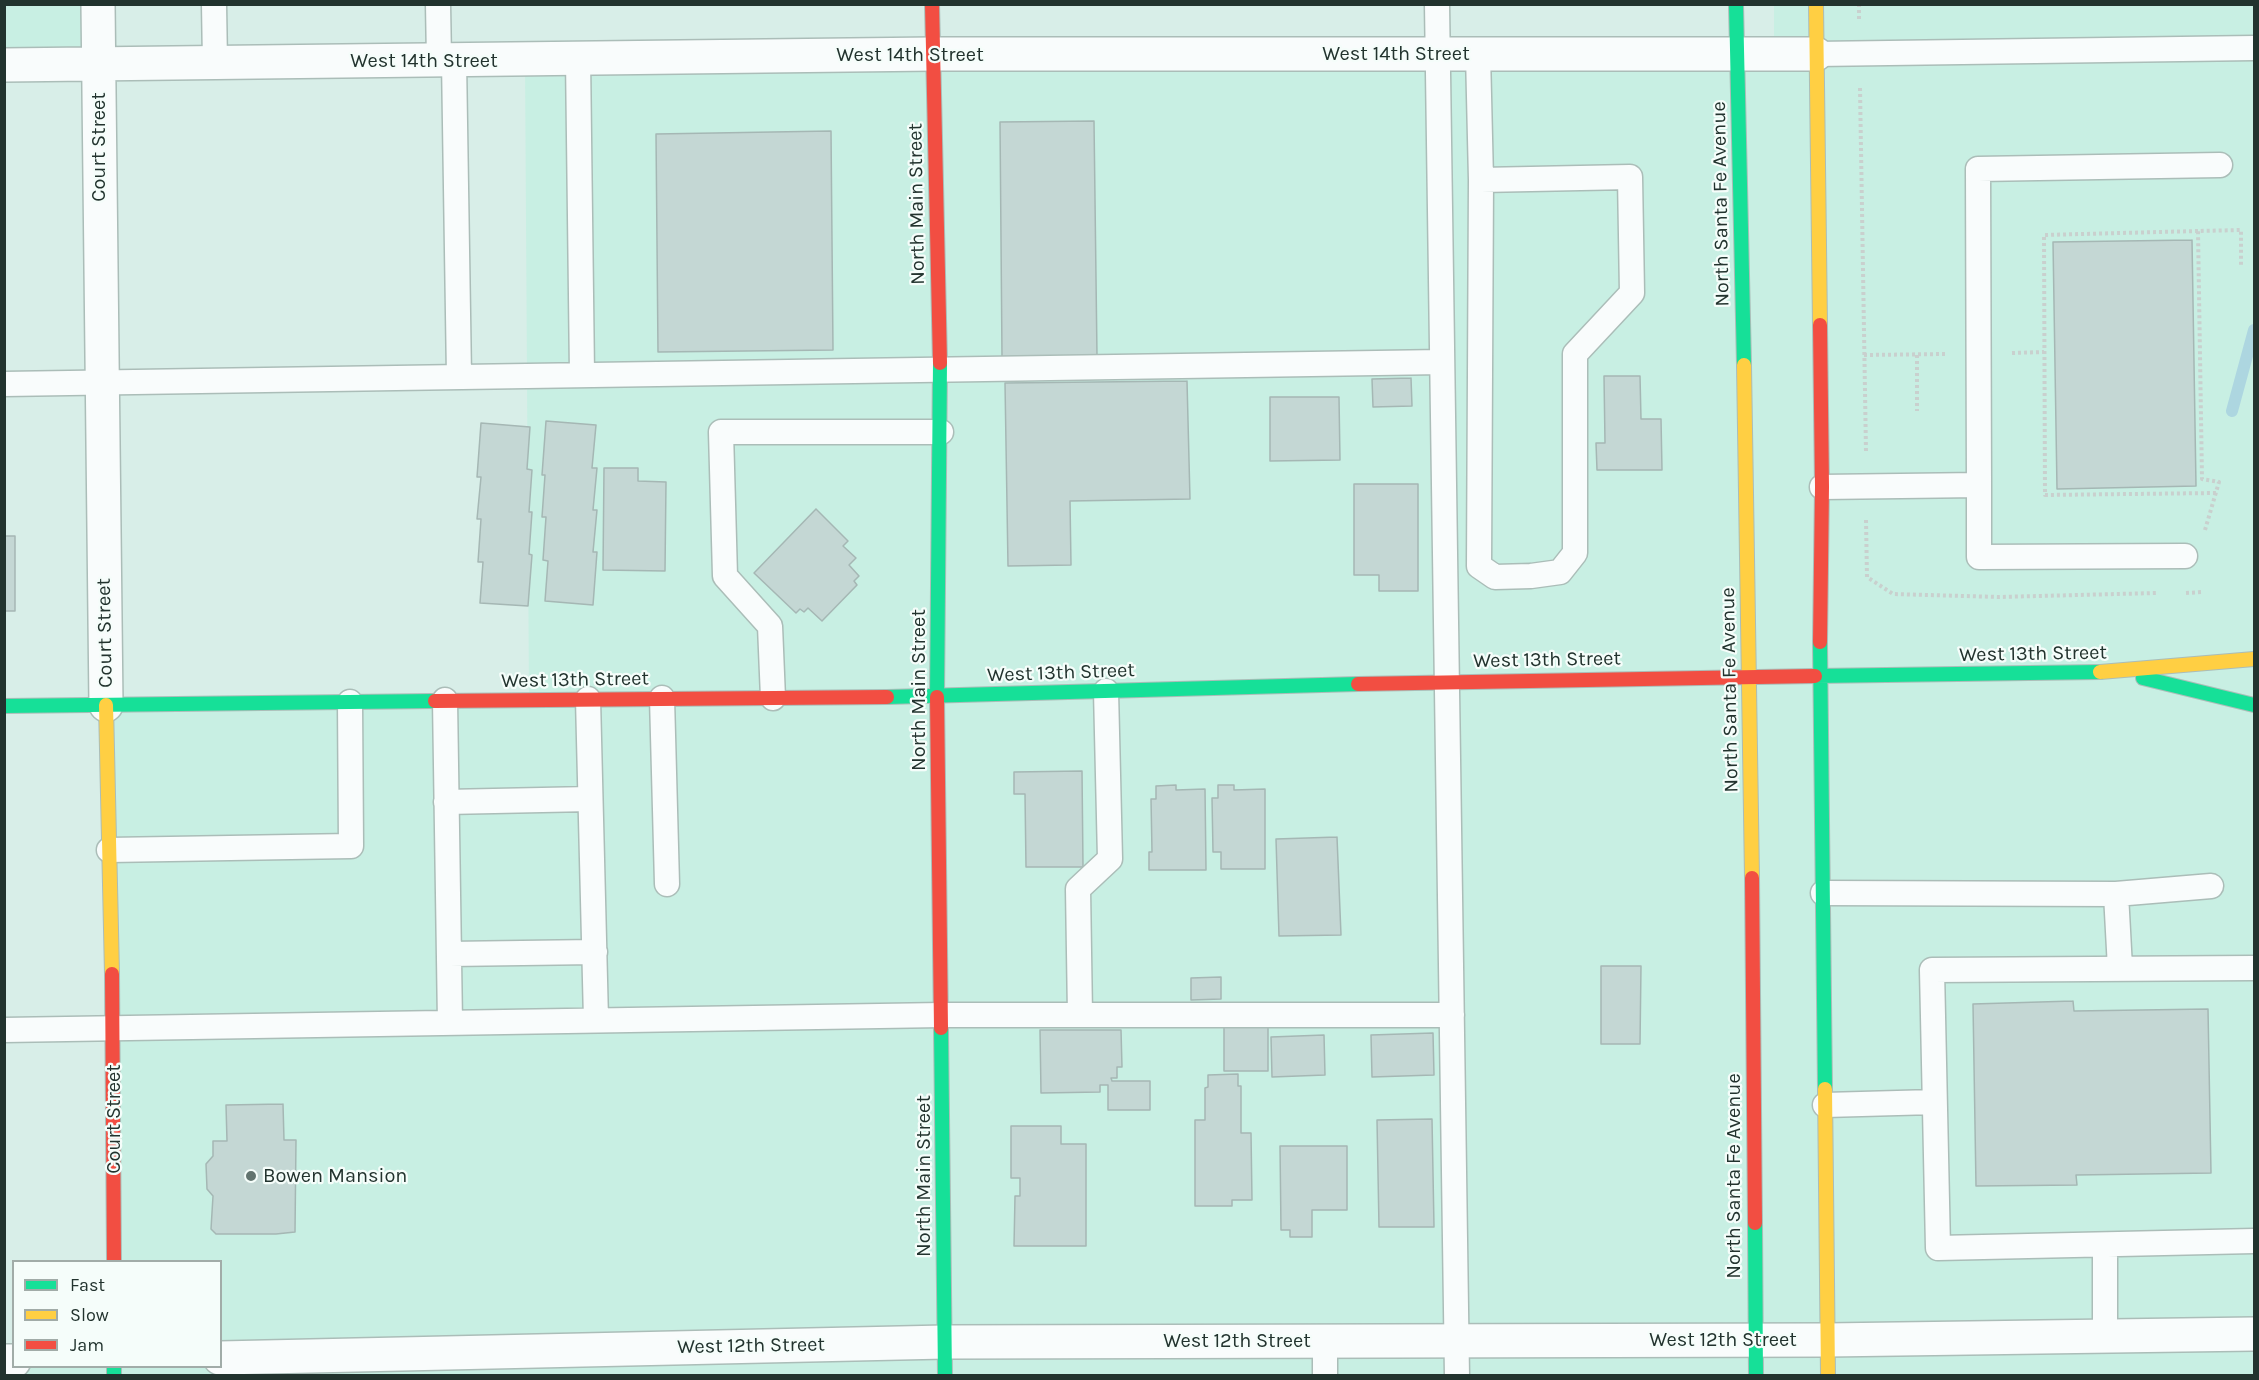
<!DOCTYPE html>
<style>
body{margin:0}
#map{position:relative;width:2259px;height:1380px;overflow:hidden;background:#d8eee8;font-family:Karla,sans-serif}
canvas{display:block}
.frame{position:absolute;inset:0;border:6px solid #22332e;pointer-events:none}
.legend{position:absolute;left:12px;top:1260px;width:210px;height:108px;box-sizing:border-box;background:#f5fdfa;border:2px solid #a1aca8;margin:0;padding:8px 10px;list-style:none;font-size:18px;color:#22332e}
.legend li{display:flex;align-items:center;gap:12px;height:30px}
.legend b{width:30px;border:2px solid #a1aca8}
</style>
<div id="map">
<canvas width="2259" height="1380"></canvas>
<div class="frame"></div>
<ul class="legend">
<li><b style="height:8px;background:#16e098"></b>Fast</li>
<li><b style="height:8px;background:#ffcf43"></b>Slow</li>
<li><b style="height:8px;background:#f24e42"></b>Jam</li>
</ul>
</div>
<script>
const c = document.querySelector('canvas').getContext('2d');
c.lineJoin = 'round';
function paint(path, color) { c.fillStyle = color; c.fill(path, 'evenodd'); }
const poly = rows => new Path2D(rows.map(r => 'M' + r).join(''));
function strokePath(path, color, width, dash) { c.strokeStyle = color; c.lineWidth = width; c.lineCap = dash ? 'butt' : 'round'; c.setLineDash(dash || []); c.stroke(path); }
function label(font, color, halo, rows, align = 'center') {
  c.font = font + ' Karla,sans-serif'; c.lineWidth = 4.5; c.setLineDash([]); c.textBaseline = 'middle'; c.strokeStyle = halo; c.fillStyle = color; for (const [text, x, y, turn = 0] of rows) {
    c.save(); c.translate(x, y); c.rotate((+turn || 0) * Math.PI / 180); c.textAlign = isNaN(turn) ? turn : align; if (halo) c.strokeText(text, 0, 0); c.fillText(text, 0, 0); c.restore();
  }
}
paint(poly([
 [4,5,98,5,98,64,5,65],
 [1774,5,2254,5,2254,1375,5,1376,14,1366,220,1366,220,1262,114,1261,106,705,529,699,525,60,1774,38]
]), '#c8efe3');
strokePath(poly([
 [2232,411,2254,330]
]), '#add6e0', 12);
const building = poly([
 [1094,121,1097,356,1002,357,1000,122,1094,121],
 [831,131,833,350,658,352,656,134,831,131],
 [2192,240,2196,486,2057,489,2053,242,2192,240],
 [1604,376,1640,376,1641,419,1661,419,1662,470,1597,470,1596,443,1605,443,1604,376],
 [1411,378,1412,406,1373,407,1372,379,1411,378],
 [1187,381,1190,499,1070,501,1071,565,1008,566,1005,383,1187,381],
 [1270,397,1339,397,1340,460,1270,461,1270,397],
 [546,421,596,425,592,468,597,468,593,510,597,510,593,552,597,552,593,605,545,601,548,561,543,560,546,517,542,517,545,475,542,475,546,421],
 [481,423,530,427,527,469,532,470,529,512,532,512,529,554,532,555,528,606,480,603,483,562,478,562,481,519,477,519,481,477,477,477,481,423],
 [604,468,638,468,638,481,666,482,665,571,603,570,604,468],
 [1354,484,1418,484,1418,591,1379,591,1379,575,1354,575,1354,484],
 [816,509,848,541,843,546,856,558,849,565,859,576,854,581,857,585,822,621,808,608,804,612,800,609,796,613,754,573,816,509],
 [4,536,15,536,15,611,4,611,4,536],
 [1082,771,1083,867,1026,867,1025,794,1014,794,1014,772,1082,771],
 [1176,785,1176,790,1205,789,1206,870,1149,870,1149,852,1152,852,1151,799,1156,799,1156,786,1176,785],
 [1218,785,1234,785,1234,790,1265,789,1265,869,1221,869,1221,852,1213,852,1212,798,1218,798,1218,785],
 [1337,837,1341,935,1279,936,1276,839,1337,837],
 [1601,966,1641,966,1640,1044,1601,1044,1601,966],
 [1221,977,1221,999,1191,1000,1191,978,1221,977],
 [2073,1001,2074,1011,2208,1009,2211,1173,2076,1175,2077,1185,1976,1186,1973,1004,2073,1001],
 [1224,1027,1268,1027,1268,1071,1224,1071,1224,1027],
 [1040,1030,1121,1030,1122,1067,1117,1067,1117,1078,1111,1078,1112,1081,1150,1081,1150,1110,1108,1110,1108,1085,1100,1085,1100,1092,1041,1093,1040,1030],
 [1433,1033,1434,1075,1372,1077,1371,1035,1433,1033],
 [1324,1035,1325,1075,1272,1077,1271,1037,1324,1035],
 [1238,1074,1238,1086,1241,1086,1241,1133,1251,1133,1252,1200,1232,1200,1232,1206,1195,1206,1195,1120,1205,1120,1205,1088,1208,1087,1208,1075,1238,1074],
 [283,1104,284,1140,296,1140,295,1232,276,1234,216,1234,211,1229,213,1196,207,1189,206,1164,213,1156,213,1141,227,1141,226,1105,283,1104],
 [1432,1119,1434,1227,1379,1227,1377,1120,1432,1119],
 [1011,1126,1061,1126,1061,1144,1086,1144,1086,1246,1014,1246,1015,1196,1020,1196,1020,1178,1011,1178,1011,1126],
 [1280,1146,1347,1146,1347,1210,1312,1210,1312,1237,1290,1237,1290,1230,1281,1230,1280,1146]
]);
paint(building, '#c4d7d4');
strokePath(building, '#a5b7b4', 1.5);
const lane = poly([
 [214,4,215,63],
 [438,4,439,60],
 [1437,4,1457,1376],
 [1478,54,1481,180,1630,177,1632,293,1575,354,1575,553,1560,572,1531,576,1495,577,1479,566,1481,180],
 [1816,54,2254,48],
 [578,58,582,374],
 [454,60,459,377],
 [4,384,1442,362],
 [1979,485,1978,169,2220,165],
 [1822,487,1979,485,1979,557,2185,556],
 [662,698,667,884],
 [773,698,770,626,725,576,721,432,941,432],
 [588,699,596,1020],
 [445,700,450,1023],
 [446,802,590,799],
 [109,850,351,846,350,702],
 [1823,893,2116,894,2211,886],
 [2116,894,2120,968],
 [449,954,595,952],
 [2254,968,1932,970,1938,1248,2254,1241],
 [1080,1015,1078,889,1110,859,1106,691],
 [4,1030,942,1015,1452,1015],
 [1825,1105,1934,1102],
 [2105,1245,2105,1336],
 [1325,1341,1325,1376]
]);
const street = poly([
 [98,4,106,705],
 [4,65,934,54,1816,54],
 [220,1358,945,1342,1827,1340,2254,1334],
 [4,1361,14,1361]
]);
const fast = poly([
 [1736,4,1744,365],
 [1820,642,1825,1089],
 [1815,676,2100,672],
 [2143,678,2254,705],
 [887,697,1358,684],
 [937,697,940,363],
 [4,706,435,701],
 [941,1028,945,1376],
 [1755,1223,1756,1376],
 [114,1366,114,1376]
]);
const slow = poly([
 [1816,4,1820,325],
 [1744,365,1752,878],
 [2100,672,2254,659],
 [106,705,112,974],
 [1825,1089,1828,1376]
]);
const jam = poly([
 [932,4,940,363],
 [1820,325,1822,487,1820,642],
 [1358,684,1815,676],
 [937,697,941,1028],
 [435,701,887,697],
 [1752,878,1755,1223],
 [112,974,114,1262]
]);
strokePath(lane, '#abbdb8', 27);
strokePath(street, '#abbdb8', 36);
strokePath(fast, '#abbdb8', 16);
strokePath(slow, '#abbdb8', 16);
strokePath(jam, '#abbdb8', 16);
strokePath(poly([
 [1859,4,1859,20],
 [1860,88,1866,452],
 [2198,231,2044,235,2045,495,2216,493],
 [2012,353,2044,352],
 [1864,355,1945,354],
 [1917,355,1917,411],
 [1866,520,1867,577,1893,594,1999,597,2157,593],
 [2205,530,2219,482,2202,479,2198,231,2241,230,2241,266],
 [2186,593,2203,592]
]), '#c9d0ce', 4, [3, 3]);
strokePath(lane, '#f9fcfc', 24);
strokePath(street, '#f9fcfc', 33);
strokePath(fast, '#16e098', 14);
strokePath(slow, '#ffcf43', 14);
strokePath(jam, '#f24e42', 14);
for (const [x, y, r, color] of [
 [251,1176,6,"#62746f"]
]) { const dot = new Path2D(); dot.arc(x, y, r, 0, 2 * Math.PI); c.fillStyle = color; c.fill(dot); strokePath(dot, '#f5fdfa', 2); }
label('20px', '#22332e', '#f5fdfa', [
 ["West 14th Street",1396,54],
 ["West 14th Street",910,55],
 ["West 14th Street",424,61],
 ["Court Street",99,147,-90],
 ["North Main Street",917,204,-91],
 ["North Santa Fe Avenue",1721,204,-91],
 ["Court Street",105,633,-91],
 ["West 13th Street",2033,654,-1],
 ["West 13th Street",1547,660,-1],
 ["West 13th Street",1061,673,-2],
 ["West 13th Street",575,680,-1],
 ["North Main Street",919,690,-90],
 ["North Santa Fe Avenue",1730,690,-91],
 ["Court Street",114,1119,-90],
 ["North Main Street",924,1176,-90],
 ["North Santa Fe Avenue",1734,1176,-90],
 ["West 12th Street",1723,1340],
 ["West 12th Street",1237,1341],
 ["West 12th Street",751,1346,-1]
]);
label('20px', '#22332e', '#f5fdfa', [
 ["Bowen Mansion",263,1176]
], 'left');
</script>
